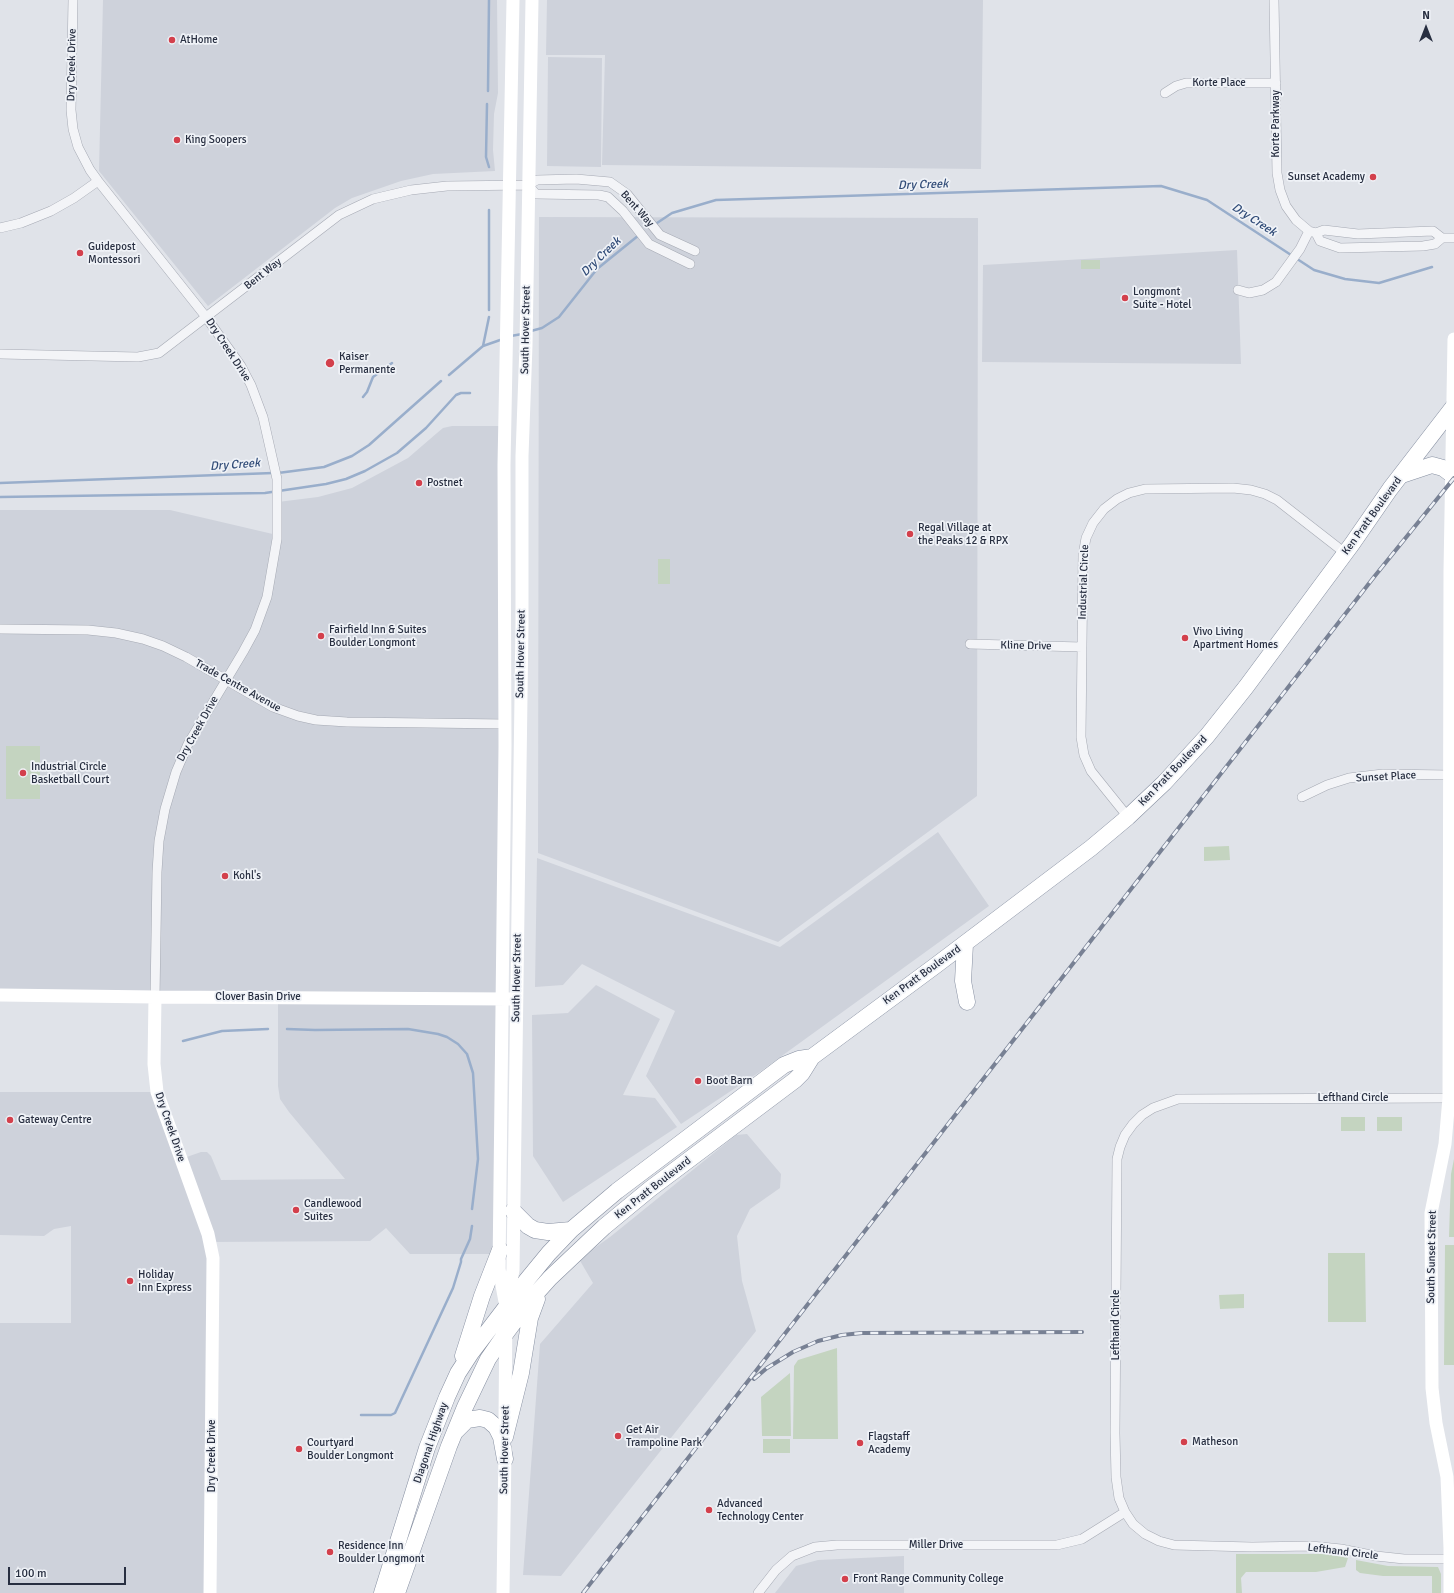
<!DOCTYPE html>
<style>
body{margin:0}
#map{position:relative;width:1454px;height:1593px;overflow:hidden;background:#e0e3e9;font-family:Signika,sans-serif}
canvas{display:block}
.north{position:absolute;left:1406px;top:8px;width:40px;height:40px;-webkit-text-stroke:3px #eff2f7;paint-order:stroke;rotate:0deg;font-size:11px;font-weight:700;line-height:16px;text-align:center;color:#282f41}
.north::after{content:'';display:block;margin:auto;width:14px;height:18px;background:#282f41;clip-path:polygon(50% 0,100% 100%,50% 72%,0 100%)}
.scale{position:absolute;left:8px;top:1567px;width:118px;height:18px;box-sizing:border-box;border:2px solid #282f41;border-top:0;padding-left:5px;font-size:12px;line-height:14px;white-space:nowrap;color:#282f41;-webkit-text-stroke:3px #eff2f7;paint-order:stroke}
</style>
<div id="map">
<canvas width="1454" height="1593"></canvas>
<div class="north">N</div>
<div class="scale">100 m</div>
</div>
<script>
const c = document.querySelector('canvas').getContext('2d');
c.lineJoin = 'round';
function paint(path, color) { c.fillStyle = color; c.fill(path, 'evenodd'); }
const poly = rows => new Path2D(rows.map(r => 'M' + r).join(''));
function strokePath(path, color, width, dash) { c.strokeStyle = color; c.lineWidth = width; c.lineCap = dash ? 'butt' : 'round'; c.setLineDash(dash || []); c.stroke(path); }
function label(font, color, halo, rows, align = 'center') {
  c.font = font + ' Signika,sans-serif'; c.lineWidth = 3.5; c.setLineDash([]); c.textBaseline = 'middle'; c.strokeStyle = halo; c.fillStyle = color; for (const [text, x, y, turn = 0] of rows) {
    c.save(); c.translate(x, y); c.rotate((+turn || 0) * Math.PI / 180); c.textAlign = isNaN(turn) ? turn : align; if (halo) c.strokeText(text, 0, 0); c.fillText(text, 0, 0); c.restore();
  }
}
paint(poly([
 [103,0,497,0,498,93,494,114,493,150,495,171,433,174,401,181,352,198,335,208,208,306,99,171],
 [547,0,983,0,981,169,602,165,605,55,546,55],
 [548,57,602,58,601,167,547,166],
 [539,217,978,218,977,796,778,942,538,853],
 [1237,250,1241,364,982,362,983,265],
 [452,426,505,426,502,998,0,994,0,510,170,510,277,535,278,502,318,497,352,488,408,458,437,433,443,428],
 [938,832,989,906,761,1071,681,1124,646,1076,675,1011,582,964,563,985,535,987,537,858,780,947],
 [596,985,660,1019,623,1095,655,1098,677,1127,563,1202,533,1156,532,1015,568,1013],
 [278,998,502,999,499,1254,410,1254,386,1228,370,1241,211,1242,210,1593,0,1593,0,1323,71,1323,71,1226,54,1229,44,1236,0,1235,0,1092,157,1092,181,1159,201,1152,207,1152,211,1156,221,1180,345,1179,289,1112,280,1099,278,1086],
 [747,1134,781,1174,780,1188,750,1209,737,1236,742,1281,756,1331,561,1576,523,1575,540,1344,593,1283,579,1259,610,1237,736,1135],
 [904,1556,904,1593,775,1593,796,1566,818,1560]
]), '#ced2db');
paint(poly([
 [1081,260,1100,260,1100,269,1081,269],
 [658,559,670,559,670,584,658,584],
 [6,746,40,746,40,799,6,799],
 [1229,846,1230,860,1204,861,1204,847],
 [1341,1117,1365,1117,1365,1131,1341,1131],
 [1377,1117,1402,1117,1402,1131,1377,1131],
 [1454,1159,1454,1237,1449,1237,1451,1174],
 [1445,1245,1454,1245,1454,1365,1444,1365],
 [1328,1253,1365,1253,1366,1322,1328,1322],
 [1244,1294,1244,1308,1220,1309,1219,1295],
 [837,1348,838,1439,793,1439,794,1366,798,1360],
 [790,1373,791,1436,762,1436,761,1397],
 [763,1439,790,1439,790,1453,763,1453],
 [1236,1554,1329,1554,1348,1558,1345,1567,1316,1572,1246,1572,1241,1578,1242,1593,1236,1593],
 [1356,1560,1388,1566,1438,1567,1441,1574,1441,1593,1432,1593,1432,1576,1383,1576,1360,1573,1356,1570]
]), '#c4d4c0');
strokePath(poly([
 [488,91,489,0],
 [487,104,486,157,489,167],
 [654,225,672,213,716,200,1161,186,1207,200,1314,270,1345,279,1379,283,1432,267],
 [489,310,489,210],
 [531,331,542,328,559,317,597,269,639,235],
 [511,336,522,334],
 [483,346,489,317],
 [449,375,483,346,503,339],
 [363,397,367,392,373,377,392,363],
 [278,473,324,467,352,456,369,445,441,381],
 [0,483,273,473],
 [0,497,265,493,326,484,346,479,365,471,397,453,426,428,456,395,461,393,470,393],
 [287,1029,315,1030,408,1029,438,1034,447,1037,458,1044,467,1054,473,1073,478,1159,472,1209],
 [183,1041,222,1031,268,1029],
 [361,1415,391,1415,395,1413,453,1288,461,1262,461,1259,470,1239,472,1226]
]), '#99aecb', 2.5);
const street = poly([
 [73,0,71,110,73,129,78,147,90,170,98,181,206,317,241,366,251,385,263,417,277,479,277,539,267,597,255,630,243,652,188,744,176,772,165,809,159,841,157,872,155,997],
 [1274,0,1277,173,1280,190,1286,206,1296,220,1309,231,1316,233,1324,230,1358,234,1433,231,1442,238],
 [1165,93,1176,86,1186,83,1276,83],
 [528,185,536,194,599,195,608,197,623,211,649,244,690,264],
 [0,228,21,223,51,211,74,198,98,181],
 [1316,233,1320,241,1340,248,1423,246,1435,244,1442,238,1454,238],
 [1238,290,1249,293,1263,290,1276,282,1300,249,1309,231],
 [0,354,138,357,159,353,339,215,373,199,411,190,447,186,528,185,537,180,576,179,610,182,627,194,660,235,695,251],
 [0,629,88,630,116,633,143,639,163,646,186,657,273,707,298,716,316,720,347,722,505,724],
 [970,644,1082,647],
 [1302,797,1327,785,1349,778,1383,774,1449,775],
 [1128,817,1091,771,1084,755,1081,737,1083,555,1086,538,1093,523,1104,509,1117,499,1129,493,1145,489,1233,488,1251,490,1265,494,1277,500,1345,553],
 [1449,1098,1178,1099,1153,1108,1142,1115,1133,1124,1125,1135,1120,1147,1117,1159,1115,1433,1116,1477,1119,1498,1125,1512,1133,1524,1145,1534,1159,1541,1174,1545,1252,1547,1311,1546,1341,1549,1376,1556,1404,1559,1454,1559],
 [758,1593,776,1570,792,1556,815,1547,837,1545,1057,1545,1082,1539,1125,1512]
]);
const highway = poly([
 [1402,475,1432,465,1443,468,1451,474],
 [965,944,963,981,967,1002],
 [513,1211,528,1226,535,1230,548,1232,571,1230],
 [463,1356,482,1296,500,1250],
 [456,1431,467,1420,480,1418,488,1420,496,1427,501,1437,505,1459],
 [505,1437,521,1373,530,1318,537,1299],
 [382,1593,427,1448,447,1397,458,1373,471,1353,526,1281,549,1253,571,1230,617,1191,784,1065,799,1059,812,1057],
 [397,1593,449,1446,465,1407,488,1359,506,1333,532,1298,550,1278,604,1227,650,1189,795,1080,802,1073,812,1057,935,966,1091,848,1128,817,1164,783,1207,736,1246,687,1352,544,1390,489,1454,406]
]);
strokePath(street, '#a5a9b3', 10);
strokePath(highway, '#868fa1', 17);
strokePath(street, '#f3f4f7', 9);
strokePath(poly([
 [0,995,155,997,510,999],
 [155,997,154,1064,157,1092,208,1234,213,1258,210,1593],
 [508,1297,513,1270,522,625,522,456,526,345,532,0],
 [505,1419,506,1307,499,1269,505,746,504,465,513,0],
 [503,1593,505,1449],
 [1450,1593,1450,1548,1447,1477,1436,1423,1432,1388,1431,1213,1445,1144,1449,1098,1450,571,1454,339]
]), '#fff', 13);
strokePath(highway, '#fff', 16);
const rail = poly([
 [754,1379,767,1368,793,1352,818,1341,842,1335,862,1333,1082,1332],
 [583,1593,1374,577,1454,478]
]);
strokePath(rail, '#788194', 4);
strokePath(rail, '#eff2f7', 2.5, [8]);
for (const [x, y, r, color] of [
 [172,40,4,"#d3404c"],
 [177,140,4,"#d3404c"],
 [1373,177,4,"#d3404c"],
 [80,253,4,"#d3404c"],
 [1125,298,4,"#d3404c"],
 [330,363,5,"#d3404c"],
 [419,483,4,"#d3404c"],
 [910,534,4,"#d3404c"],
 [321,636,4,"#d3404c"],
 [1185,638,4,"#d3404c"],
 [23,773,4,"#d3404c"],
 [225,876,4,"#d3404c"],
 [698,1081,4,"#d3404c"],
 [10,1120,4,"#d3404c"],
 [296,1210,4,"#d3404c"],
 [130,1281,4,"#d3404c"],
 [618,1436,4,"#d3404c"],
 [1184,1442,4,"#d3404c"],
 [860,1443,4,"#d3404c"],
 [299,1449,4,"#d3404c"],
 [709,1510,4,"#d3404c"],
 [330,1552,4,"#d3404c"],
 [845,1579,4,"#d3404c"]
]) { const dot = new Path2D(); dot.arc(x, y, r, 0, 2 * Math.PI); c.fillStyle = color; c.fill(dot); strokePath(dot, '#eff2f7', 1.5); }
label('11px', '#282f41', '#eff2f7', [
 ["AtHome",180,40],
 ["King Soopers",185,140],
 ["Sunset Academy",1365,177,"right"],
 ["Guidepost",88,247],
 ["Montessori",88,260],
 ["Longmont",1133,292],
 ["Suite - Hotel",1133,305],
 ["Kaiser",339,357],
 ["Permanente",339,370],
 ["Postnet",427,483],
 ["Regal Village at",918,528],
 ["the Peaks 12 & RPX",918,541],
 ["Fairfield Inn & Suites",329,630],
 ["Boulder Longmont",329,643],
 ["Vivo Living",1193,632],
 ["Apartment Homes",1193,645],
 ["Industrial Circle",31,767],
 ["Basketball Court",31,780],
 ["Kohl's",233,876],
 ["Boot Barn",706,1081],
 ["Gateway Centre",18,1120],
 ["Candlewood",304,1204],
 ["Suites",304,1217],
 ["Holiday",138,1275],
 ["Inn Express",138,1288],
 ["Get Air",626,1430],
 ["Trampoline Park",626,1443],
 ["Flagstaff",868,1437],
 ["Academy",868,1450],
 ["Matheson",1192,1442],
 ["Courtyard",307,1443],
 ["Boulder Longmont",307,1456],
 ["Advanced",717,1504],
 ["Technology Center",717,1517],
 ["Residence Inn",338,1546],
 ["Boulder Longmont",338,1559],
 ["Front Range Community College",853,1579]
], 'left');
label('11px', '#282f41', '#eff2f7', [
 ["Dry Creek Drive",72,65,-89],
 ["Korte Place",1219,83],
 ["Korte Parkway",1276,124,-90],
 ["Bent Way",637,209,48],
 ["Bent Way",263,274,-38],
 ["South Hover Street",526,330,-89],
 ["Dry Creek Drive",228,350,57],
 ["Ken Pratt Boulevard",1372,516,-54],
 ["Industrial Circle",1084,582,-88],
 ["Kline Drive",1026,646,1],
 ["South Hover Street",521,654,-89],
 ["Trade Centre Avenue",238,686,29],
 ["Dry Creek Drive",198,729,-61],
 ["Ken Pratt Boulevard",1173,771,-46],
 ["Sunset Place",1386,777,-3],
 ["Ken Pratt Boulevard",922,975,-36],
 ["South Hover Street",517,978,-89],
 ["Clover Basin Drive",258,997],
 ["Lefthand Circle",1353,1098],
 ["Dry Creek Drive",170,1127,71],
 ["Ken Pratt Boulevard",653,1188,-38],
 ["South Sunset Street",1432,1257,-89],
 ["Lefthand Circle",1116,1325,-90],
 ["Diagonal Highway",431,1443,-71],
 ["South Hover Street",505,1450,-89],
 ["Dry Creek Drive",212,1456,-90],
 ["Miller Drive",936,1545],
 ["Lefthand Circle",1343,1552,7]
]);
label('italic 12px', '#304b77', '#eff2f7', [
 ["Dry Creek",923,185,-2],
 ["Dry Creek",1254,220,33],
 ["Dry Creek",601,257,-44],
 ["Dry Creek",235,465,-4]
]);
</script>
